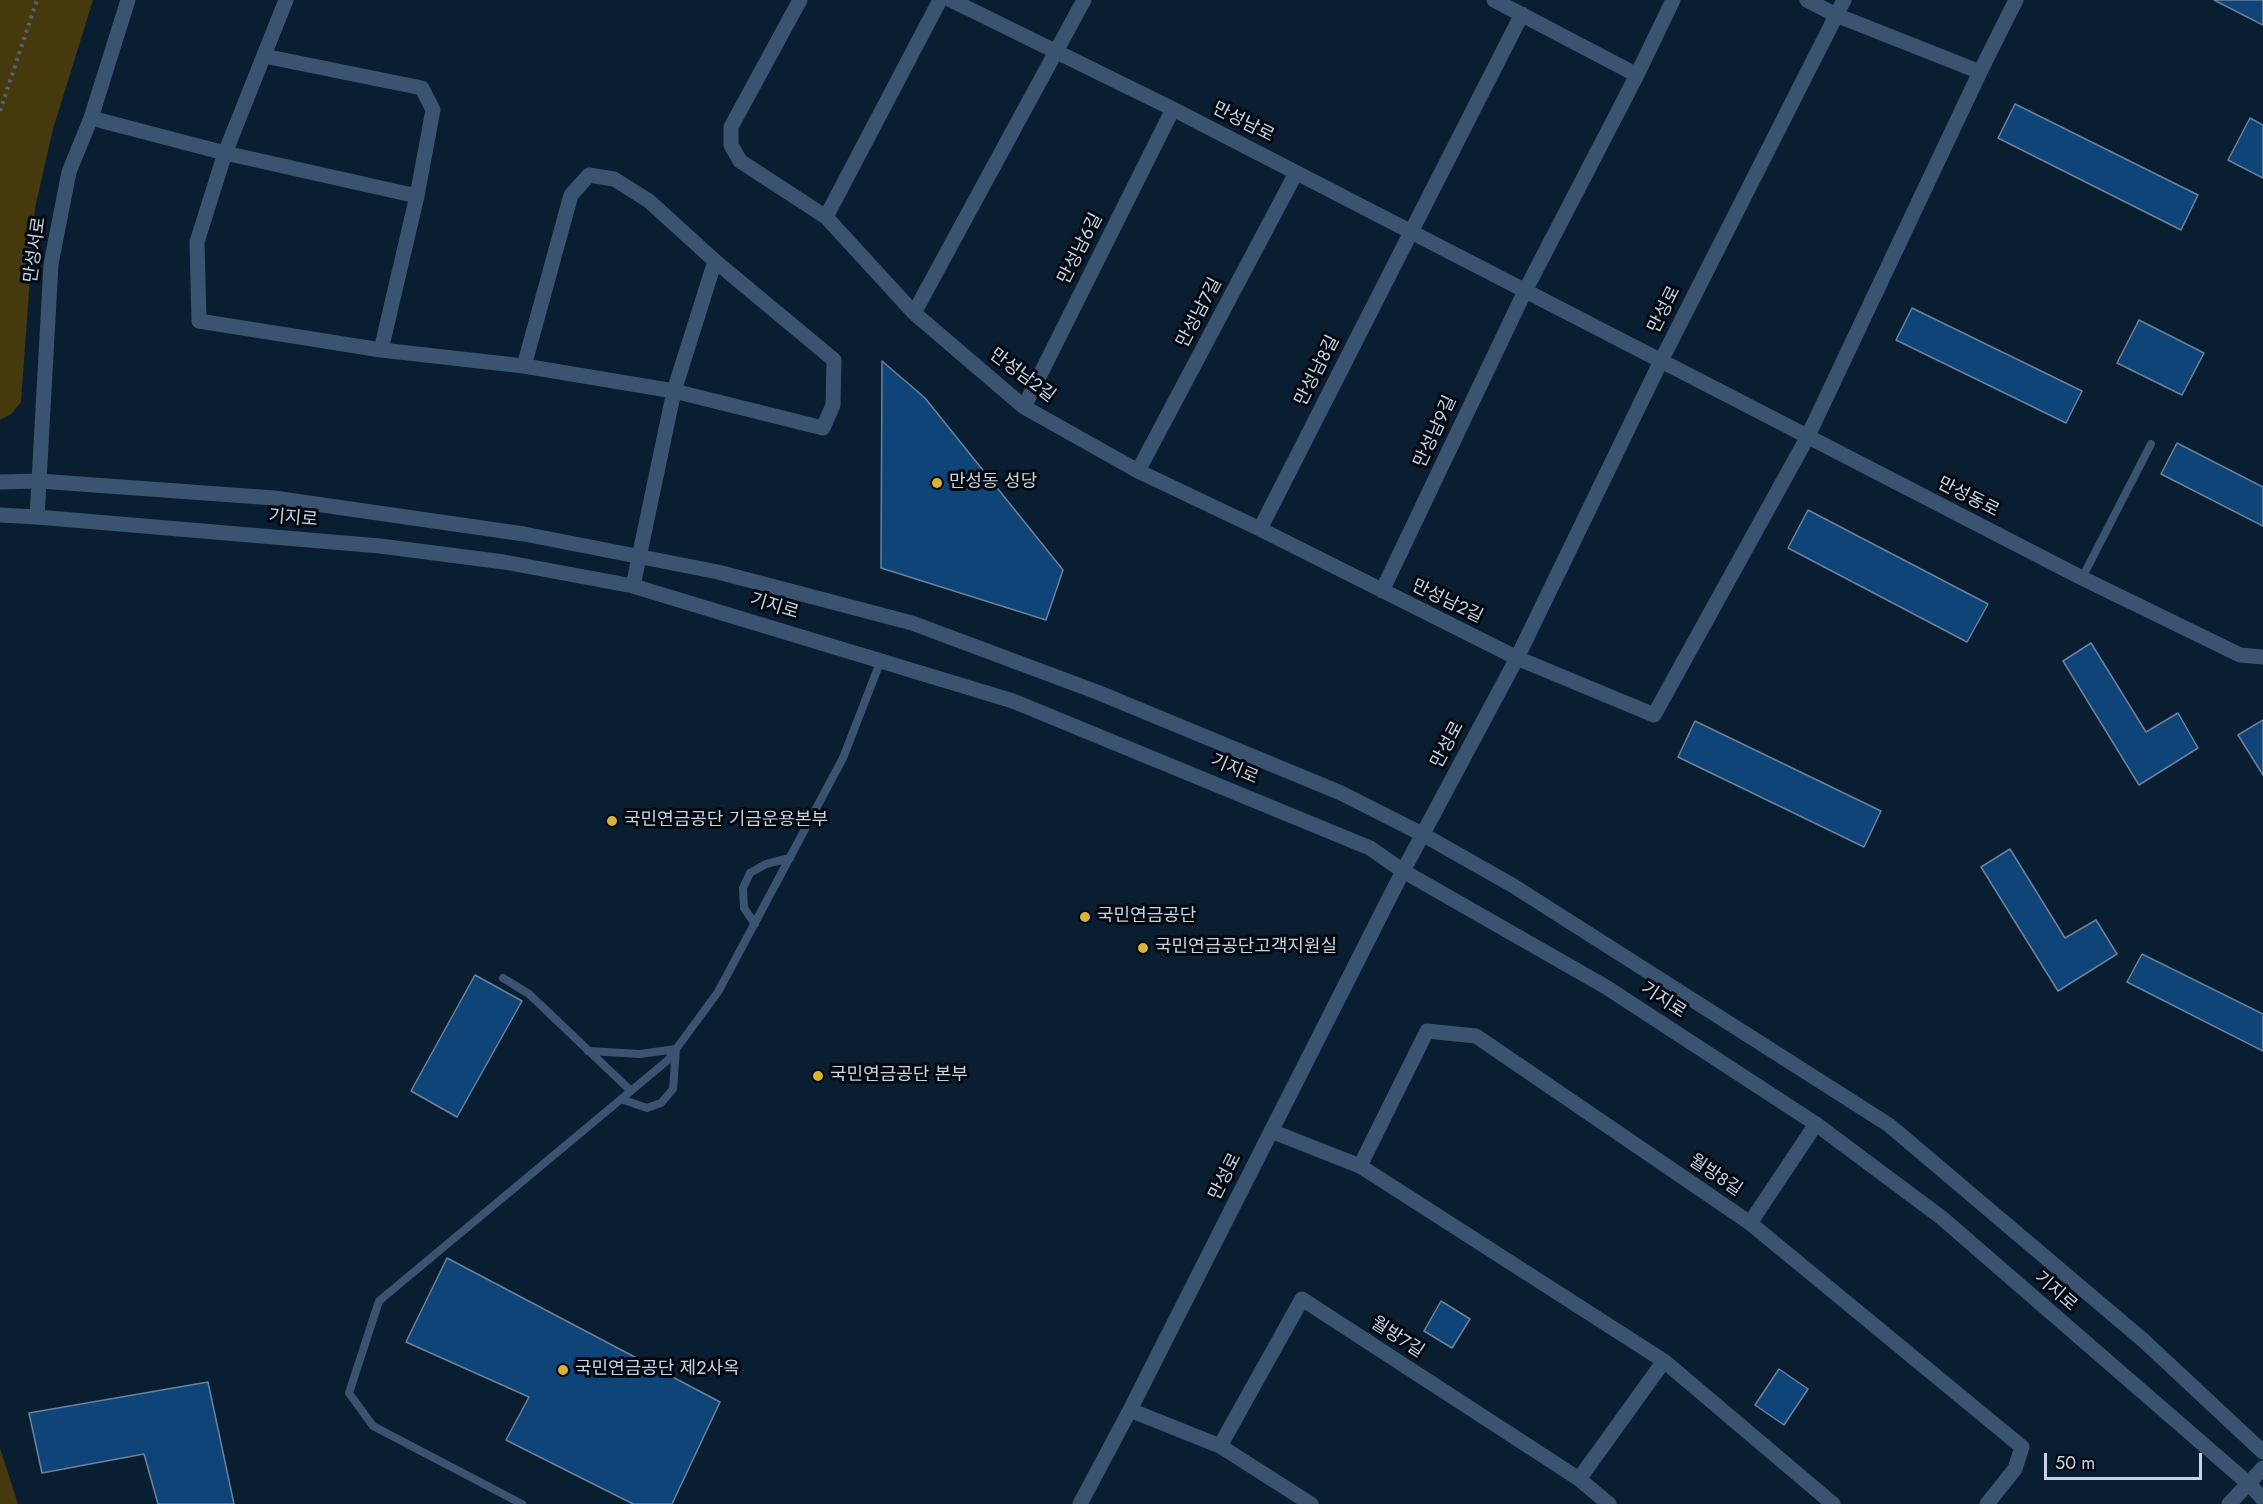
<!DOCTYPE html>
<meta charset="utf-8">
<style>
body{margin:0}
#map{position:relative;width:2263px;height:1504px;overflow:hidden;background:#0a1e32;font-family:Jost,sans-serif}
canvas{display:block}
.scale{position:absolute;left:2044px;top:1453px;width:158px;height:27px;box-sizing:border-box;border:3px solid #c8d4e2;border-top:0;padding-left:8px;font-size:18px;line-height:21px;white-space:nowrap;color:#c8d4e2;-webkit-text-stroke:4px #020810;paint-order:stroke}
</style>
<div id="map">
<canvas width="2263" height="1504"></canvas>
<div class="scale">50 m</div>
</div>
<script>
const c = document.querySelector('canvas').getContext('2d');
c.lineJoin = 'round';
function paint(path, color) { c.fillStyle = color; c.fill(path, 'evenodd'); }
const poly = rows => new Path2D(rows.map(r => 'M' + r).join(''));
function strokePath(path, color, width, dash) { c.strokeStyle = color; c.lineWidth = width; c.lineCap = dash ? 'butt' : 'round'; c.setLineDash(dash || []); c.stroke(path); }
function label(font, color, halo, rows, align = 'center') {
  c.font = font + ' Jost,"Noto Sans KR",sans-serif'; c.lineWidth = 6; c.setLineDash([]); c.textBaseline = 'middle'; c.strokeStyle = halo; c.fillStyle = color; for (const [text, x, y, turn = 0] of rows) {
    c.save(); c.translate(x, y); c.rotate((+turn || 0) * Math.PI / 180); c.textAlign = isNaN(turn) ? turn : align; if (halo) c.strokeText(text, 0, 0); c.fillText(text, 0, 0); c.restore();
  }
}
paint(poly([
 [0,0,93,0,53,129,35,208,21,402,11,414,0,420],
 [0,1448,18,1504,0,1504]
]), '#46390e');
const building = poly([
 [2214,0,2263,0,2263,25,2214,0],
 [2015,104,2198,195,2181,230,1998,138,2015,104],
 [2250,118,2263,125,2263,178,2228,160,2250,118],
 [1912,308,2082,391,2066,423,1896,340,1912,308],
 [2139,320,2204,353,2182,395,2117,363,2139,320],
 [882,361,925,398,1063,570,1046,620,881,568,882,361],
 [2177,443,2263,487,2263,526,2161,474,2177,443],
 [1808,510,1988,604,1967,642,1788,548,1808,510],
 [2091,643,2146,732,2178,713,2198,748,2139,785,2063,661,2091,643],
 [2263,720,2263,775,2238,735,2263,720],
 [1695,721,1881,811,1864,847,1678,757,1695,721],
 [2010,849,2065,938,2096,920,2117,954,2058,991,1981,867,2010,849],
 [2142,954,2263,1014,2263,1051,2127,982,2142,954],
 [475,975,522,1001,457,1117,411,1091,475,975],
 [447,1258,720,1402,672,1504,633,1504,506,1440,529,1397,406,1342,447,1258],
 [1441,1301,1470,1319,1452,1348,1424,1331,1441,1301],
 [1779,1369,1808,1389,1784,1425,1755,1405,1779,1369],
 [208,1382,234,1504,158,1504,144,1454,42,1473,29,1413,208,1382]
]);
paint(building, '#0e4477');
strokePath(building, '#6c829c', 1.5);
strokePath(poly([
 [0,111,37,0]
]), '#516274', 4, [3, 4.5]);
strokePath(poly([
 [2082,578,2151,444],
 [755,924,744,908,743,888,750,873,766,864,790,858],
 [503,978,529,994,631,1091],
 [588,1051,640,1054,676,1049,673,1089,661,1103,647,1108,621,1099],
 [522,1504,373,1426,349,1393,379,1301,668,1060,718,992,843,758,881,660]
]), '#395370', 8);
strokePath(poly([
 [800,0,731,127,731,145,740,161,826,217,914,313,1024,407,1138,471,1260,529,1517,658,1654,715,1807,438,1980,72,2016,0],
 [951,0,1173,109,2082,578,2240,655,2263,657],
 [1494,0,1637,75],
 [1807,0,1836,15,1980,72],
 [264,56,422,88,433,110,417,196,381,350],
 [91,118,225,153,286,0],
 [417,196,225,153,197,242,199,321,381,350,524,366,674,391,823,428,833,405,834,360,715,261,649,201,614,179,589,175,571,195,524,366],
 [826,217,940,0],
 [914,313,1084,0],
 [1024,407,1173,109],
 [1138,471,1296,173],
 [37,517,51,264,69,172,91,118,128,0],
 [1260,529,1522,14],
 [633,586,674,391,715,261],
 [1382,591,1525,291,1637,75,1673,0],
 [1271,1131,1360,1166,1664,1361,1833,1504],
 [1360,1166,1427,1031,1476,1036,1750,1223,2022,1447,2015,1469,1987,1504],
 [1750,1223,1816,1124],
 [1130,1410,1220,1446,1311,1504],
 [1220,1446,1302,1299,1579,1479,1609,1504],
 [1579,1479,1664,1361],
 [1080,1504,1130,1410,1403,871,1517,658,1661,361,1844,0]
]), '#395370', 15);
strokePath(poly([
 [0,482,39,481,274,498,524,534,718,572,912,623,1097,692,1341,793,1422,834,1512,885,1889,1125,2143,1340,2263,1452],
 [0,515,37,517,380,546,504,562,633,586,1013,701,1370,848,1403,871,1606,987,1816,1124,1942,1218,2249,1484,2263,1499],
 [2229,1504,2263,1468]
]), '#395370', 15);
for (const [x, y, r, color] of [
 [937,483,6,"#d9b334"],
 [612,821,6,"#d9b334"],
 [1085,917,6,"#d9b334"],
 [1143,948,6,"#d9b334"],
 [818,1076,6,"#d9b334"],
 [563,1370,6,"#d9b334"]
]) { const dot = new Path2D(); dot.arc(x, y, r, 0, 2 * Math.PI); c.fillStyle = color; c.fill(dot); strokePath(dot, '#020810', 2); }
label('18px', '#c8d4e2', '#020810', [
 ["만성남로",1243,123,27],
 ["만성남6길",1081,249,-63],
 ["만성서로",36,250,-82],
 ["만성로",1665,310,-63],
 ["만성남7길",1200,313,-62],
 ["만성남8길",1318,371,-63],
 ["만성남2길",1022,376,37],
 ["만성남9길",1436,432,-65],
 ["만성동로",1968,498,27],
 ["기지로",293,519,5],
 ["만성남2길",1447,602,26],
 ["기지로",774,607,17],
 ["만성로",1448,745,-62],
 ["기지로",1234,770,23],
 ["기지로",1663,1001,33],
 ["월방8길",1715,1176,34],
 ["만성로",1226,1177,-63],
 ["기지로",2055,1292,41],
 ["월방7길",1397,1338,33]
]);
label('18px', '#c8d4e2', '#020810', [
 ["만성동 성당",949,483],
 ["국민연금공단 기금운용본부",624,821],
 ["국민연금공단",1097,917],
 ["국민연금공단고객지원실",1155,948],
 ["국민연금공단 본부",830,1076],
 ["국민연금공단 제2사옥",575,1370]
], 'left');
</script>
